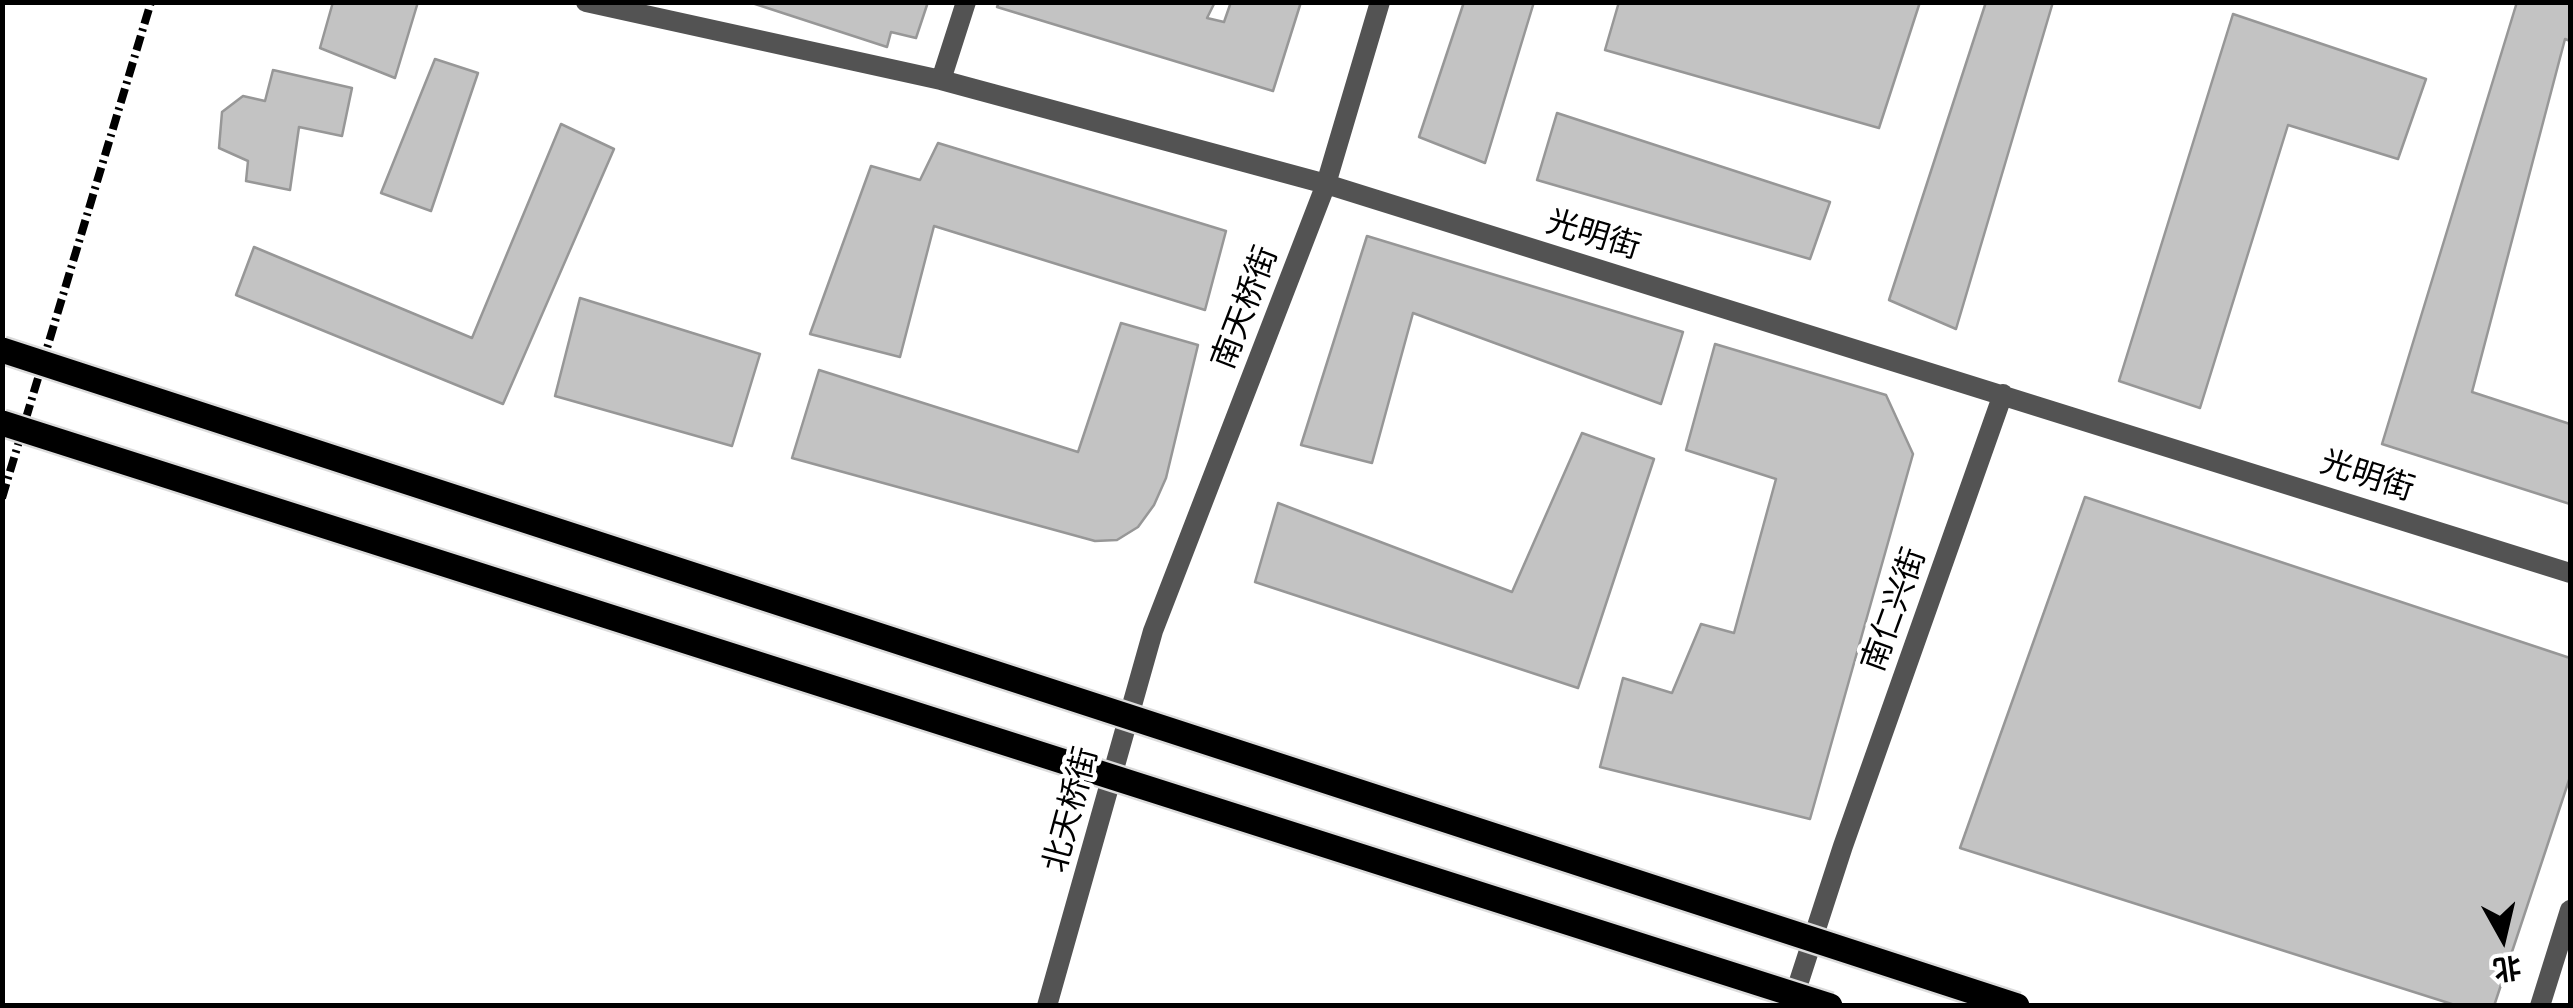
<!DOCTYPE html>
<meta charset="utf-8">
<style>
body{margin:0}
#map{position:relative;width:2573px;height:1008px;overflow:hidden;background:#fff;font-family:Arial,"Noto Sans SC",sans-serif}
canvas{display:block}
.frame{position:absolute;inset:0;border:5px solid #000;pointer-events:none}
.north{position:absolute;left:2453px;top:888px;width:100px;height:100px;-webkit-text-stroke:8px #fff;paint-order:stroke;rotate:172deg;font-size:28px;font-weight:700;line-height:40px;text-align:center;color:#000}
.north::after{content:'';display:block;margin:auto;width:35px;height:45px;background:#000;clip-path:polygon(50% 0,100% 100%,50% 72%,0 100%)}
</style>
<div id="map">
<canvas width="2573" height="1008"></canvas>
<div class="frame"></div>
<div class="north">北</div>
</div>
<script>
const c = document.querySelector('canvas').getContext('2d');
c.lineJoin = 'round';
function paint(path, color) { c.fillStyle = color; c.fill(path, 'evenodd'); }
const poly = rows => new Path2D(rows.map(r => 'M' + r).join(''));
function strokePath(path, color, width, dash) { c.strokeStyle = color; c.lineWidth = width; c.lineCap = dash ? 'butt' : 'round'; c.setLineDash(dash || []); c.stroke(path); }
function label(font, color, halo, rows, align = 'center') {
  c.font = font + ' Arial,"Noto Sans SC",sans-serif'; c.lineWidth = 9; c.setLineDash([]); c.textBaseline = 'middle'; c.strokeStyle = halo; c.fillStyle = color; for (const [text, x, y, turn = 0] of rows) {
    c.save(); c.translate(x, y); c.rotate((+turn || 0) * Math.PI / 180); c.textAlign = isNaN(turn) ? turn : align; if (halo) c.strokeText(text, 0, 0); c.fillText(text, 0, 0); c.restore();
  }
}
const building = poly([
 [333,2,418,2,395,78,320,48,333,2],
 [749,2,928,2,916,38,891,32,887,47,749,2],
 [999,2,1215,2,1207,18,1224,22,1231,2,1301,2,1273,91,997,7,999,2],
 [1464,2,1534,2,1485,163,1419,137,1464,2],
 [1619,2,1920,2,1879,128,1605,50,1619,2],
 [1986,2,2053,2,1956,329,1889,300,1986,2],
 [2517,2,2570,2,2570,41,2565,39,2472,392,2570,424,2570,504,2382,444,2517,2],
 [2233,14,2426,79,2398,159,2288,125,2200,408,2119,381,2233,14],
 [435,59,478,73,431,211,381,193,435,59],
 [273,70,352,88,342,136,299,127,290,190,246,181,248,161,219,148,222,112,243,96,265,101,273,70],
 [1557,113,1830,202,1810,259,1537,180,1557,113],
 [561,124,614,149,503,404,236,295,254,247,472,338,561,124],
 [938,143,1226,231,1205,310,934,226,900,357,810,334,871,166,920,180,938,143],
 [1367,236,1683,332,1661,404,1413,313,1372,463,1301,445,1367,236],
 [580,298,760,354,732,446,555,396,580,298],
 [1121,323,1198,345,1166,478,1154,505,1138,527,1117,540,1095,541,792,458,819,370,1078,452,1121,323],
 [1715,344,1886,395,1913,454,1810,819,1600,767,1623,678,1672,693,1701,624,1734,633,1776,479,1686,450,1715,344],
 [1582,433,1654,459,1578,688,1255,582,1278,503,1512,592,1582,433],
 [2085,497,2570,658,2570,777,2494,1006,2458,1006,1960,848,2085,497]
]);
paint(building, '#c3c3c3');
strokePath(building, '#979797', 2.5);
strokePath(poly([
 [586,2,941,80,1326,184,2570,573],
 [941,80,966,2],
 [1047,1006,1153,631,1326,184,1380,2],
 [1791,1006,1843,846,2003,394],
 [2540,1006,2570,910]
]), '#535353', 20);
strokePath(poly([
 [2,498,151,2]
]), '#000', 8, [15, 5, 2.5, 5]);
const primaryBridge = poly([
 [2,350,2017,1006],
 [2,423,1830,1006]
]);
strokePath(primaryBridge, '#dbdbdb', 30, []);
strokePath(primaryBridge, '#000', 25);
label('32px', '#000', '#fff', [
 ["光明街",1593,236,17],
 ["南天桥街",1246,308,-69],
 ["光明街",2367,477,18],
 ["南仁兴街",1895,610,-70],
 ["北天桥街",1072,810,-75]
]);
</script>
